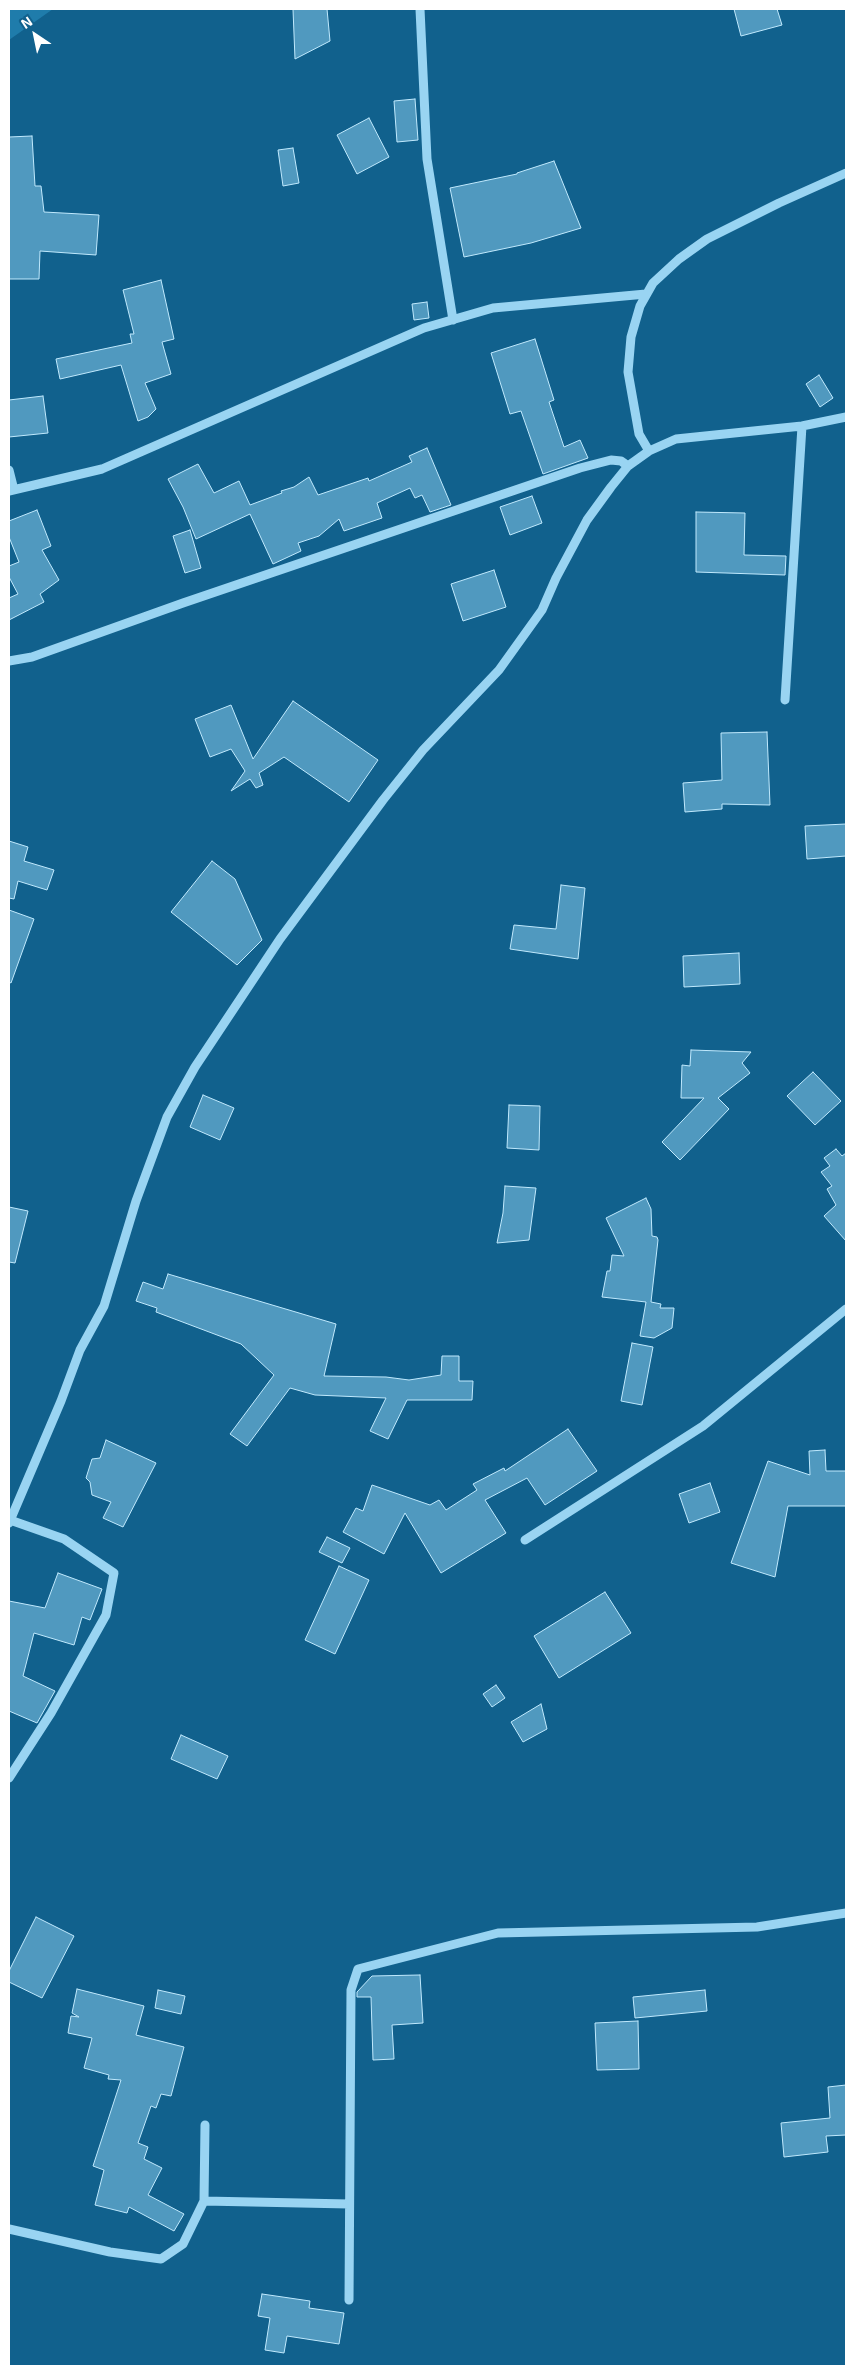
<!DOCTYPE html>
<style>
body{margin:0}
#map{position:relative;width:855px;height:2375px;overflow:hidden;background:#11618d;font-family:"Exo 2",sans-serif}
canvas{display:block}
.frame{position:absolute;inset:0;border:10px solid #fff;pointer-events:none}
.north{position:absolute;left:10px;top:10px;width:50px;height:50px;-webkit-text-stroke:4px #11618d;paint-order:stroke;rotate:326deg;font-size:14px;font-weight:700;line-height:20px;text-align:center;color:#fff}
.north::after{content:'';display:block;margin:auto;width:18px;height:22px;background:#fff;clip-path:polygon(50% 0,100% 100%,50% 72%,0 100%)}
</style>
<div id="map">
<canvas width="855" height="2375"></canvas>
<div class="frame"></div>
<div class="north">N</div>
</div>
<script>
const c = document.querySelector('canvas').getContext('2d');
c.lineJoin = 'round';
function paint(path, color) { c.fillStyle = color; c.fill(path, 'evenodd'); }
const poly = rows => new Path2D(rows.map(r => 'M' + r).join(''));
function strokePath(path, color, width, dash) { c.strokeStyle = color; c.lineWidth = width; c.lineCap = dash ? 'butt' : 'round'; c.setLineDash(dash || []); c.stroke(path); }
paint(poly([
 [9,9,53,9,9,40]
]), '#1f7cab');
const building = poly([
 [293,9,327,9,330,41,295,59,293,9],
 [734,9,777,9,782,25,741,36,734,9],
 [415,99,418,140,397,142,394,101,415,99],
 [369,118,389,157,357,174,337,135,369,118],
 [32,136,35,186,41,186,44,212,99,215,96,255,40,251,39,279,9,279,9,137,32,136],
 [293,148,299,183,283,186,278,150,293,148],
 [554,161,581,228,531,243,464,257,450,188,517,174,517,173,554,161],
 [161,280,174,339,162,342,171,374,145,383,156,409,148,417,138,421,121,365,60,379,56,359,132,343,130,334,134,334,123,290,161,280],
 [427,302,429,318,414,320,412,304,427,302],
 [535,339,554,400,549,402,564,447,580,440,588,458,543,474,521,411,510,414,491,353,535,339],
 [819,375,833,398,820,407,806,384,819,375],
 [43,396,48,433,9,437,9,400,43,396],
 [427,448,451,505,430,512,422,495,415,498,410,488,377,503,382,518,344,531,339,519,319,536,298,543,301,551,273,564,250,514,196,539,183,507,168,479,198,464,214,493,239,481,250,505,282,493,281,491,294,487,309,477,318,495,368,478,369,481,412,462,409,456,427,448],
 [532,496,542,523,510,535,500,507,532,496],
 [37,510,51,546,42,550,59,580,40,594,44,602,9,620,9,598,18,594,9,577,9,566,19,562,9,537,9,521,37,510],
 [696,512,745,513,744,555,786,556,785,575,696,572,696,512],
 [190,530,201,568,185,573,173,536,190,530],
 [494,570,506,607,463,621,451,584,494,570],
 [293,701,378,760,349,802,284,757,259,773,263,785,256,788,250,779,231,791,245,771,231,749,210,757,195,719,231,705,253,759,293,701],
 [767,732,770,805,722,804,722,809,685,812,683,783,722,780,721,733,767,732],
 [846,824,846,856,807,859,805,826,846,824],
 [9,841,28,847,24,861,54,870,47,890,18,881,14,899,9,898,9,841],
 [212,861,235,879,262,940,237,965,171,912,212,861],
 [561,885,585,888,578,959,510,949,514,925,556,929,561,885],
 [9,910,34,919,11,983,9,982,9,910],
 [739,953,740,984,684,987,683,956,739,953],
 [691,1050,751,1052,742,1063,750,1073,718,1098,729,1109,680,1160,662,1142,704,1098,681,1098,682,1065,690,1066,691,1050],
 [813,1072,841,1101,815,1125,787,1096,813,1072],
 [203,1095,234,1108,220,1140,190,1127,203,1095],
 [509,1105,540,1106,539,1150,507,1148,509,1105],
 [836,1149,842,1156,846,1153,846,1241,824,1216,836,1205,827,1189,832,1186,821,1172,830,1166,824,1158,836,1149],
 [505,1186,536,1188,529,1240,497,1243,503,1213,505,1186],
 [646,1198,651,1209,652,1236,657,1237,658,1240,651,1302,661,1304,660,1308,674,1308,672,1328,654,1338,640,1336,646,1302,602,1297,607,1271,610,1271,612,1255,624,1256,606,1218,646,1198],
 [9,1207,28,1211,15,1263,9,1262,9,1207],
 [168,1274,336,1324,324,1376,386,1377,409,1380,441,1375,442,1356,459,1356,459,1381,473,1381,472,1400,407,1400,388,1439,370,1431,386,1398,315,1395,290,1388,247,1446,230,1434,274,1375,241,1344,156,1312,157,1308,136,1301,143,1282,163,1289,168,1274],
 [632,1343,653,1347,642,1405,621,1401,632,1343],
 [568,1429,597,1471,545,1505,527,1478,485,1500,506,1533,441,1573,405,1513,384,1554,343,1532,356,1508,363,1511,372,1485,430,1505,439,1500,446,1510,477,1490,473,1484,504,1468,505,1471,568,1429],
 [106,1440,156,1463,123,1527,103,1518,111,1502,92,1495,90,1482,86,1478,92,1459,100,1458,106,1440],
 [825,1450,826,1471,846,1471,846,1506,788,1506,775,1577,731,1563,768,1461,810,1475,809,1451,825,1450],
 [710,1483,720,1512,689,1523,679,1494,710,1483],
 [327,1537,350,1548,342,1563,319,1552,327,1537],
 [339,1566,369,1580,335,1654,305,1640,339,1566],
 [58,1573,102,1589,90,1620,82,1617,74,1645,34,1633,23,1676,55,1691,37,1723,9,1711,9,1601,45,1608,58,1573],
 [605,1592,631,1633,559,1678,534,1636,605,1592],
 [496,1685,505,1698,492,1707,483,1694,496,1685],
 [541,1704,547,1729,523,1742,511,1722,541,1704],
 [181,1735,228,1756,217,1779,171,1759,181,1735],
 [36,1917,74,1936,42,1998,9,1982,9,1971,36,1917],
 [420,1975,423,2023,392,2025,394,2059,373,2060,371,1997,357,1997,357,1992,372,1976,420,1975],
 [77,1989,144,2006,136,2035,184,2047,171,2096,161,2094,156,2108,151,2106,138,2143,148,2147,144,2159,162,2168,148,2195,184,2214,174,2231,129,2207,127,2213,95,2205,104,2170,93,2166,121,2080,108,2079,109,2075,84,2068,92,2038,68,2033,71,2016,79,2017,72,2013,77,1989],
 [158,1990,185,1996,181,2014,155,2008,158,1990],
 [705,1990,707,2011,635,2018,633,1997,705,1990],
 [638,2021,639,2069,597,2070,595,2023,638,2021],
 [846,2085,846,2135,826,2136,828,2152,784,2157,781,2123,830,2118,828,2087,846,2085],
 [262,2294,310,2301,309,2308,344,2313,339,2344,287,2336,284,2353,265,2350,270,2318,258,2316,262,2294]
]);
paint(building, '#5099bf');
strokePath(building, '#c0e9fd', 1);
strokePath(poly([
 [420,9,427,159,453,320],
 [649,451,639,434,628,372,631,337,640,306,653,283,679,259,707,239,779,203,846,173],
 [9,470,14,490],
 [9,491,102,469,424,328,493,308,646,294],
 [9,661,32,657,183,603,580,468,611,460,621,461,628,466],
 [785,700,802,426],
 [9,1523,61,1401,80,1350,104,1306,136,1201,167,1117,195,1067,280,939,383,800,423,750,499,670,542,610,556,578,587,520,611,487,628,466,649,451,676,439,802,426,846,417],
 [525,1540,703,1426,846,1309],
 [9,1778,51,1713,106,1615,114,1573,64,1539,10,1520],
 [204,2201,349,2204],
 [9,2229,110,2252,161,2259,183,2244,204,2201,205,2125],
 [349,2300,351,1990,358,1969,498,1933,757,1927,846,1913]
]), '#99d4f2', 9);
</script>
